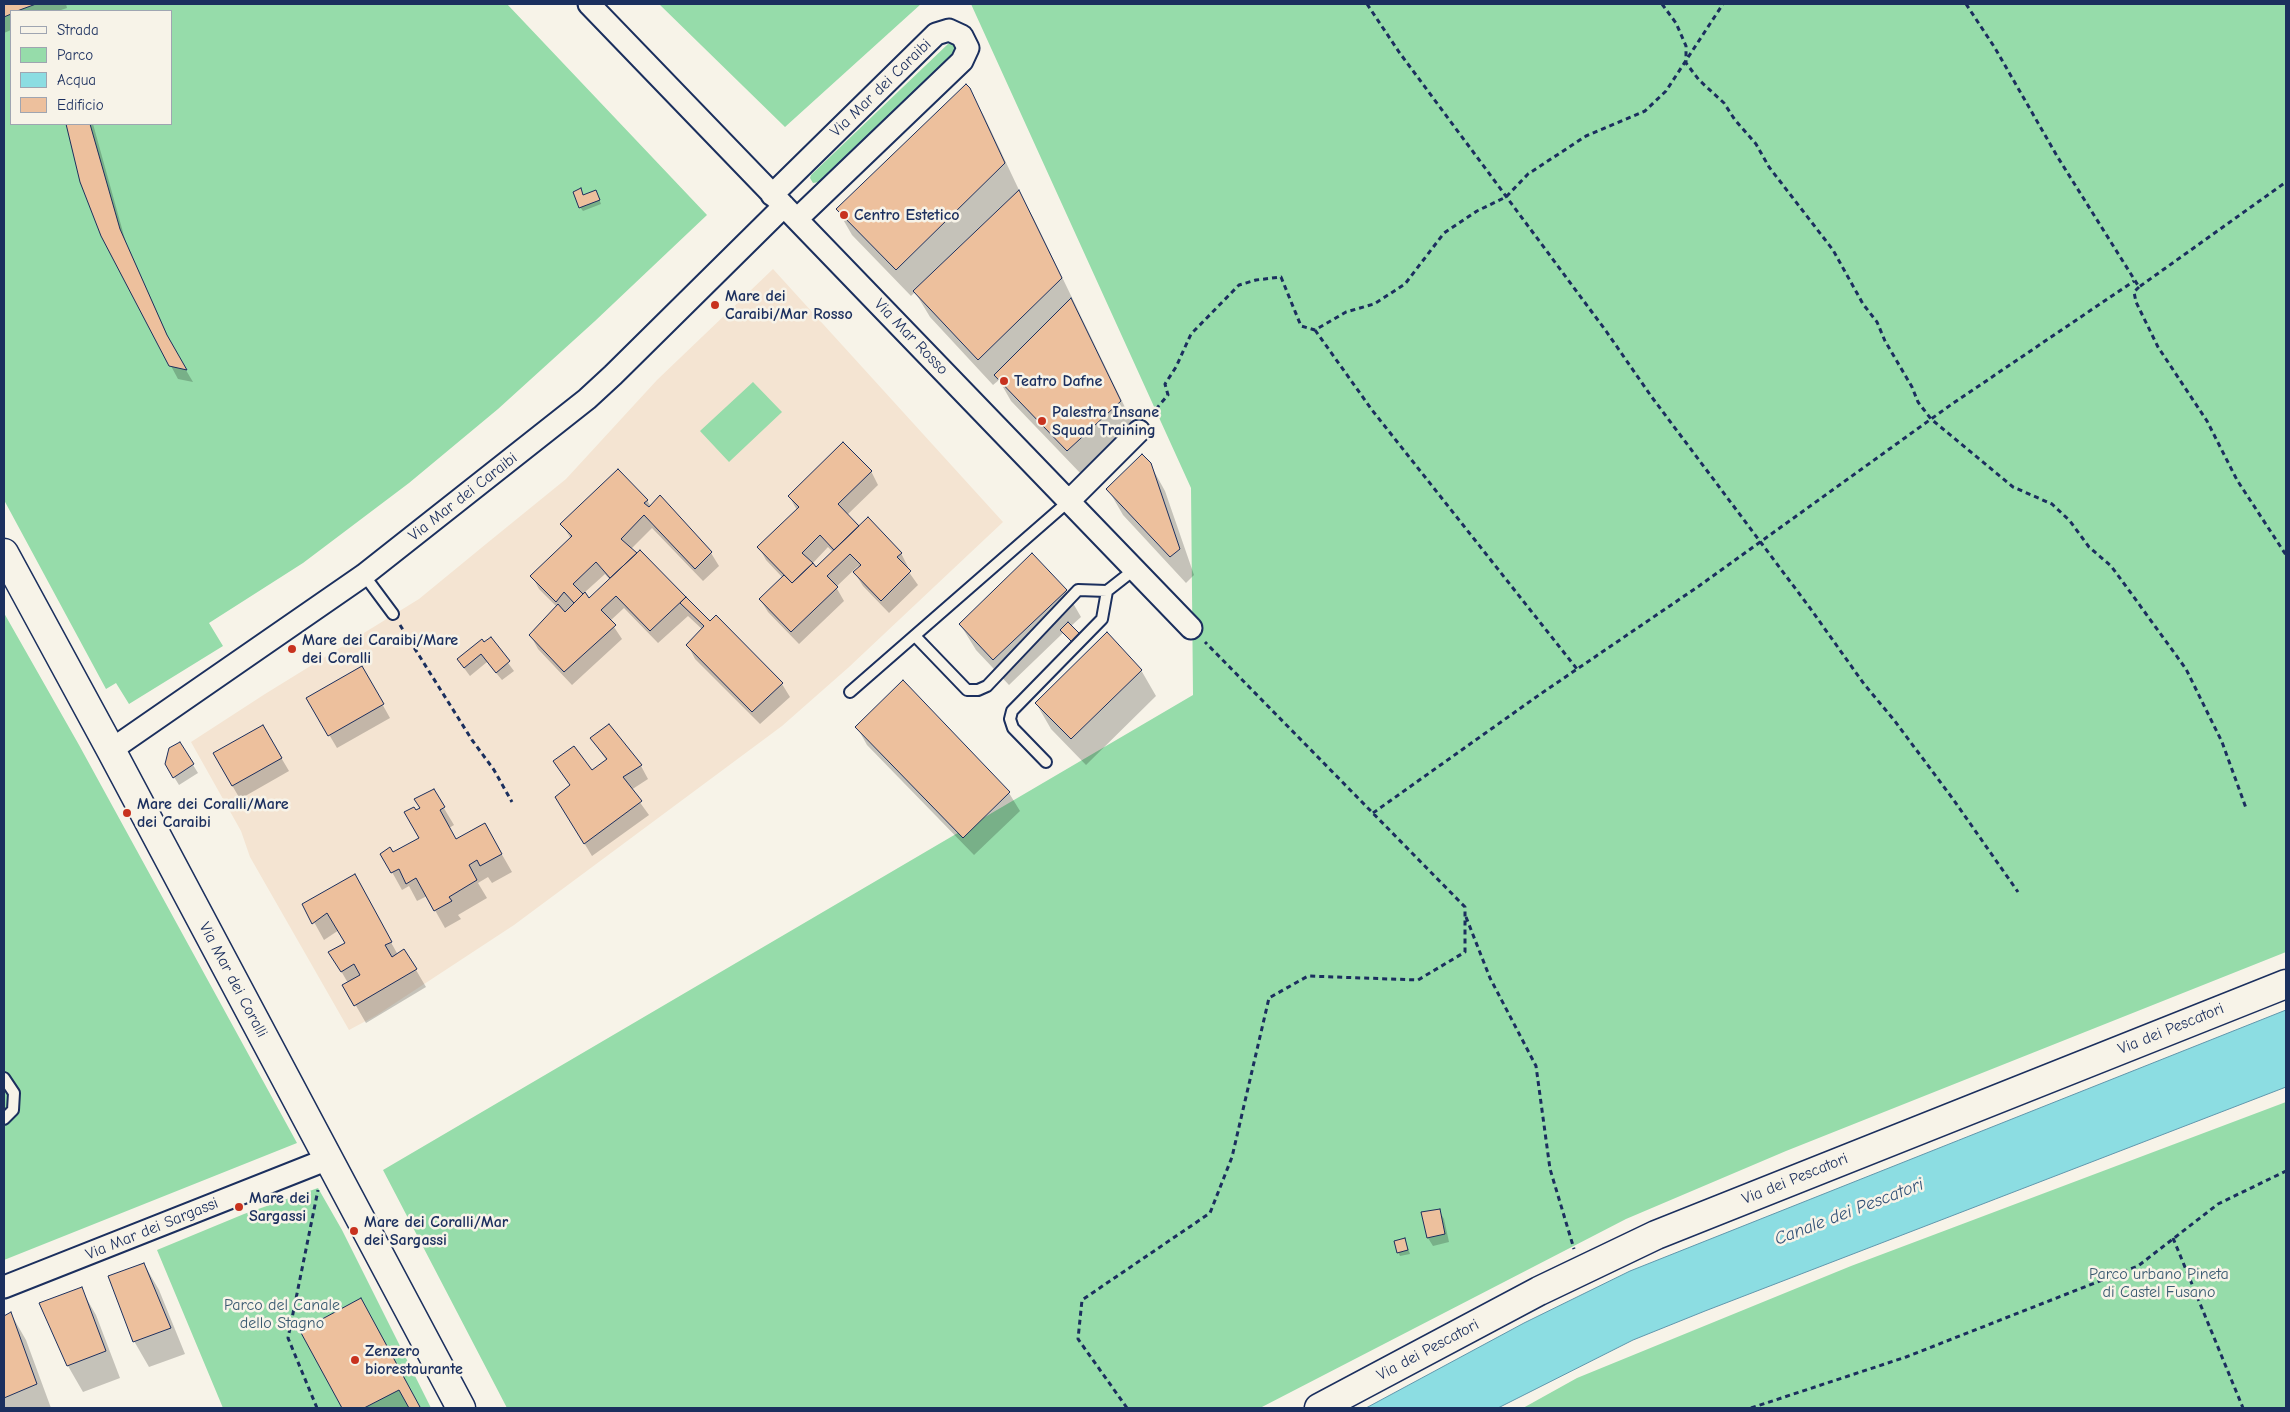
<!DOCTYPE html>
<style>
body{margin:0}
#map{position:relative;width:2290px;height:1412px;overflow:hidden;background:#f7f3e8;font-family:"Comic Neue",sans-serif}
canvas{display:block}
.frame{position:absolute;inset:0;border:5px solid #1b2f5e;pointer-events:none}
.legend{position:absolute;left:10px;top:10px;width:162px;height:115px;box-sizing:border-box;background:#f7f3e8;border:1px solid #9fa5b1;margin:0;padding:6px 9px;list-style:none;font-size:15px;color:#1b2f5e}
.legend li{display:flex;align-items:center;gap:10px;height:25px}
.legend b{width:25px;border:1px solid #9fa5b1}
</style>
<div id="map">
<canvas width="2290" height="1412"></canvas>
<div class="frame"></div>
<ul class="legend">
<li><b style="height:6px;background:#f7f3e8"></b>Strada</li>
<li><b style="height:14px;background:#96dcaa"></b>Parco</li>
<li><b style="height:14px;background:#8cdde2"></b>Acqua</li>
<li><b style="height:14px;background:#edc09d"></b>Edificio</li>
</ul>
</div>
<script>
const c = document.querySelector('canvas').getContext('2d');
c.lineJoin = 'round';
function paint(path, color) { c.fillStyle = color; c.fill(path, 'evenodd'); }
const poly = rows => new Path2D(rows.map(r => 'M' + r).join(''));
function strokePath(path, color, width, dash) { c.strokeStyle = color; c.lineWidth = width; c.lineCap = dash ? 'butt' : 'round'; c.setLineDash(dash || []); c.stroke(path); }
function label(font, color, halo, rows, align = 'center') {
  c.font = font + ' "Comic Neue",sans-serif'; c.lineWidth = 5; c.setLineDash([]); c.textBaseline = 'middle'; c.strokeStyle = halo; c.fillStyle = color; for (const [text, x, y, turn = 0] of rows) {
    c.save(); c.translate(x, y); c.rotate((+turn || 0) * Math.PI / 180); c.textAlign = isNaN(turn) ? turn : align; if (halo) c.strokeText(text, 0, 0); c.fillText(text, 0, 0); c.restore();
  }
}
paint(poly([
 [773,269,1003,522,849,667,782,726,514,925,377,1015,349,1030,250,857,241,831,191,742,265,694,419,599,486,544,566,479,657,380]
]), '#f4e4d2');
paint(poly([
 [4,4,507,4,707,215,595,321,498,409,409,483,303,563,209,623,223,646,129,704,116,683,106,689,4,500],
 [11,11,171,11,171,124,11,124],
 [659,4,921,4,785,127],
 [971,4,2286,4,2286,952,1786,1151,1626,1219,1260,1408,507,1408,383,1170,1193,695,1191,488],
 [954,43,957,47,955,52,819,182,813,183,810,178,811,175,948,44],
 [753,382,782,412,729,462,700,431],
 [4,613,79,745,297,1143,4,1260],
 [2286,1102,2286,1408,1523,1408,1577,1378,1851,1266],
 [318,1188,342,1230,431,1408,223,1408,157,1250,244,1214]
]), '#96dcaa');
const water = poly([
 [2286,1010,2286,1087,1705,1311,1633,1340,1498,1408,1366,1408,1524,1323,1630,1271,2286,1010]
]);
paint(water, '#8cdde2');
strokePath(water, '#5f97ad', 1);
paint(poly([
 [4,4,66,4,67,8,58,11,11,11,11,30,4,33],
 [969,89,984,116,1019,190,1018,191,1033,217,1135,428,1083,476,1011,401,999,380,993,385,930,317,915,292,911,296,852,235,837,209],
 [67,124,93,124,126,243,174,350,193,382,178,379,171,366,81,182],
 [596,191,601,204,583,211,580,207,583,196],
 [1150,464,1165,491,1194,575,1186,583,1123,515,1108,489],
 [871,471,878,485,847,515,859,527,901,553,908,567,906,568,918,585,889,613,863,586,855,573,860,568,858,566,836,587,844,601,799,644,768,612,760,599,783,578,766,560,759,547,797,510,789,496],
 [828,547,833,552,816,568,812,564],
 [647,500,651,507,711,553,719,566,703,581,652,528,631,549,637,555,640,552,710,623,716,617,782,684,790,697,760,724,695,659,688,645,703,630,688,616,658,643,624,608,610,621,622,639,572,685,538,649,531,636,557,607,539,589,532,576,571,539,562,524],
 [605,574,610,580,589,600,584,593],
 [1066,591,1081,617,1071,626,1077,647,1063,633,1009,685,976,650,960,624],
 [490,639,514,671,502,680,487,662,470,676,458,660],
 [362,668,390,718,337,748,308,699],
 [1141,670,1156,696,1086,765,1051,729,1036,703],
 [903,682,1009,793,1020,811,974,855,867,745,857,727],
 [609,725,641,766,648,779,631,790,649,815,592,856,564,810,571,786,555,762,592,772,607,761,591,738],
 [263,727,289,771,240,799,214,754],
 [180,744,198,773,179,785,166,764],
 [433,790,454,825,449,828,456,840,485,825,512,872,492,883,488,877,478,883,487,898,458,915,461,919,445,928,427,896,417,901,409,886,402,890,382,854,393,854,421,839,415,812,421,808],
 [364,894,398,955,416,970,426,987,366,1023,344,985,348,983,330,952,347,943,339,930,324,940,304,904],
 [1439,1210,1444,1219,1449,1242,1433,1246,1428,1238],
 [1405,1239,1410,1254,1400,1256,1398,1252],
 [144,1264,159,1290,185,1354,149,1367,134,1341],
 [81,1289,96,1315,120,1378,83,1392,68,1366,41,1304],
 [11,1314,26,1340,51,1408,4,1408,4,1317],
 [371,1317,420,1408,343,1408,302,1331]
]), '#0003');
const building = poly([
 [4,4,36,4,17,11,11,11,11,14,4,17,4,4],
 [966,84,970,88,1005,163,896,270,836,209,966,84],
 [66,124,90,124,120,229,167,335,187,370,169,366,101,236,80,182,66,124],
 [581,188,583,195,596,190,600,200,579,208,573,192,581,188],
 [1019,190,1062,278,978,360,913,291,1019,190],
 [1071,298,1121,401,1067,451,994,375,1071,298],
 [843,442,872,471,838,504,859,526,834,550,820,535,802,553,813,563,792,583,757,547,799,507,788,496,843,442],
 [1142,454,1151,463,1180,549,1170,557,1106,489,1142,454],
 [618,469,648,500,644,503,649,507,660,495,712,552,695,569,644,515,621,539,637,553,610,578,596,562,573,584,583,594,574,603,564,592,556,602,530,576,572,536,560,524,618,469],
 [868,517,902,553,897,557,911,571,881,601,853,572,861,565,850,554,827,576,838,587,791,632,759,599,784,575,792,583,813,563,816,567,868,517],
 [640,550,686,597,650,631,616,596,601,610,616,625,564,672,529,635,558,604,565,612,585,592,589,598,640,550],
 [1032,553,1067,590,993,660,959,624,1032,553],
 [686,597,710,621,716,615,783,683,752,712,686,645,704,626,680,603,686,597],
 [1068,622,1082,636,1074,644,1060,630,1068,622],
 [1107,632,1142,670,1071,739,1035,703,1107,632],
 [491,637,510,661,496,673,481,654,464,668,457,659,482,639,484,642,491,637],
 [362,666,384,704,328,736,306,698,362,666],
 [903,680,1010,792,963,838,855,727,903,680],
 [609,724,642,765,623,777,642,801,584,844,555,797,570,785,553,761,574,746,592,770,607,759,590,738,609,724],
 [263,725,282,758,232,786,213,753,263,725],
 [180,742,194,764,173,778,165,764,169,748,180,742],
 [434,789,445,807,440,810,456,839,485,823,502,854,480,866,477,860,469,865,477,880,449,897,452,901,434,911,416,878,406,884,399,869,391,873,380,854,390,847,393,852,419,838,404,812,414,807,416,810,420,808,414,799,434,789],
 [355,874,392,942,385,945,392,957,404,949,417,969,354,1006,342,985,360,975,354,964,341,972,328,952,345,943,327,913,312,924,302,904,355,874],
 [1440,1209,1445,1234,1427,1238,1421,1212,1440,1209],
 [1405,1238,1408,1250,1397,1253,1394,1241,1405,1238],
 [144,1263,171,1328,133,1342,108,1276,144,1263],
 [82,1287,106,1351,67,1366,39,1303,82,1287],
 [361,1298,420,1407,417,1408,409,1408,399,1390,364,1408,342,1408,300,1331,361,1298],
 [11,1312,37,1384,4,1398,4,1316,11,1312]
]);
paint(building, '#edc09d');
strokePath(building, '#1b2f5e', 1);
const lane = poly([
 [364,575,393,614],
 [915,636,967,690,978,690,987,686,1078,590,1107,591,1135,569],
 [850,692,1069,501],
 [1046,762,1013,728,1010,719,1012,711,1102,619,1107,591],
 [4,1078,14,1093,13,1110,4,1119]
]);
const street = poly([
 [589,4,1191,628],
 [772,195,936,34,949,30,962,36,968,48,962,61,797,219],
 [1069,501,1139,431],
 [111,750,364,575,587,399,613,375,784,206],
 [4,1287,328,1159]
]);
const secondary = poly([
 [4,553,111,750,461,1408],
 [1319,1408,1539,1291,1656,1235,2286,984]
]);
strokePath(lane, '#1b2f5e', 14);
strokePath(street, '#1b2f5e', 25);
strokePath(secondary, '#1b2f5e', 31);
strokePath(poly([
 [1367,4,1399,52,1606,331,1651,396,1810,608,1864,684,1894,720,1953,799,2018,892],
 [1662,4,1676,23,1686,46,1686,63,1699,80,1724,103,1735,120,1756,144,1769,167,1833,250,1863,304,1877,322,1885,341,1912,387,1918,402,1931,419,2013,487,2052,504,2070,521,2089,547,2111,566,2128,589,2186,669,2222,742,2246,808],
 [1966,4,1995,48,2057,156,2139,287,2286,182],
 [2139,287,2134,292,2136,302,2158,347,2207,421,2237,480,2286,555],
 [1315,330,1372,410,1577,669],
 [1150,416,1168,395,1165,384,1176,367,1191,334,1239,285,1256,280,1281,277,1301,326,1315,330,1346,312,1374,304,1405,284,1444,233,1477,211,1506,197,1528,174,1586,136,1645,111,1666,91,1723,4],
 [400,625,472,740,494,770,512,802],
 [1373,813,1539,695,1699,586,1952,404,2134,281],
 [1466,917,1490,978,1536,1066,1550,1169,1574,1249],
 [2173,1238,2243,1408],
 [317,1408,288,1338,318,1190],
 [1127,1408,1078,1339,1082,1300,1210,1213,1232,1157,1269,998,1308,976,1418,980,1465,952,1465,907,1205,642],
 [1751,1408,1906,1357,2138,1266,2218,1204,2286,1171]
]), '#1b2f5e', 3, [5, 4]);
strokePath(lane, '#f7f3e8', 10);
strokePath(street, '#f7f3e8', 21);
strokePath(secondary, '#f7f3e8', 28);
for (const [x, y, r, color] of [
 [844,215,5,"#c8321e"],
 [715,305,5,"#c8321e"],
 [1004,381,5,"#c8321e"],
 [1042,421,5,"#c8321e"],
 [292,649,5,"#c8321e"],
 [127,813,5,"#c8321e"],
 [239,1207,5,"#c8321e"],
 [354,1231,5,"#c8321e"],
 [355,1360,5,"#c8321e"]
]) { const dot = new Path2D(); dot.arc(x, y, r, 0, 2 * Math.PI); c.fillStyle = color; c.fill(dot); strokePath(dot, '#f7f3e8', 2); }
label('16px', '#1b2f5e', '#f7f3e8', [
 ["Via Mar dei Caraibi",881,88,-44],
 ["Via Mar Rosso",911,337,46],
 ["Via Mar dei Caraibi",463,497,-38],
 ["Via Mar dei Coralli",233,980,62],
 ["Via dei Pescatori",2171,1029,-22],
 ["Via dei Pescatori",1795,1179,-22],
 ["Via Mar dei Sargassi",152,1229,-22],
 ["Via dei Pescatori",1428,1350,-28]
]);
label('bold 16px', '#1b2f5e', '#f7f3e8', [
 ["Centro Estetico",854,215],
 ["Mare dei",725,296],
 ["Caraibi/Mar Rosso",725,314],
 ["Teatro Dafne",1014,381],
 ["Palestra Insane",1052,412],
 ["Squad Training",1052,430],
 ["Mare dei Caraibi/Mare",302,640],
 ["dei Coralli",302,658],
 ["Mare dei Coralli/Mare",137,804],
 ["dei Caraibi",137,822],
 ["Mare dei",249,1198],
 ["Sargassi",249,1216],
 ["Mare dei Coralli/Mar",364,1222],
 ["dei Sargassi",364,1240],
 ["Zenzero",365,1351],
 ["biorestaurante",365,1369]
], 'left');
label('16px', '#3a5a71', '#f7f3e8', [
 ["Parco urbano Pineta",2159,1274],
 ["di Castel Fusano",2159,1292],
 ["Parco del Canale",282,1305],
 ["dello Stagno",282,1323]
]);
label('italic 18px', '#325278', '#f7f3e8', [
 ["Canale dei Pescatori",1849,1212,-21]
]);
</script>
